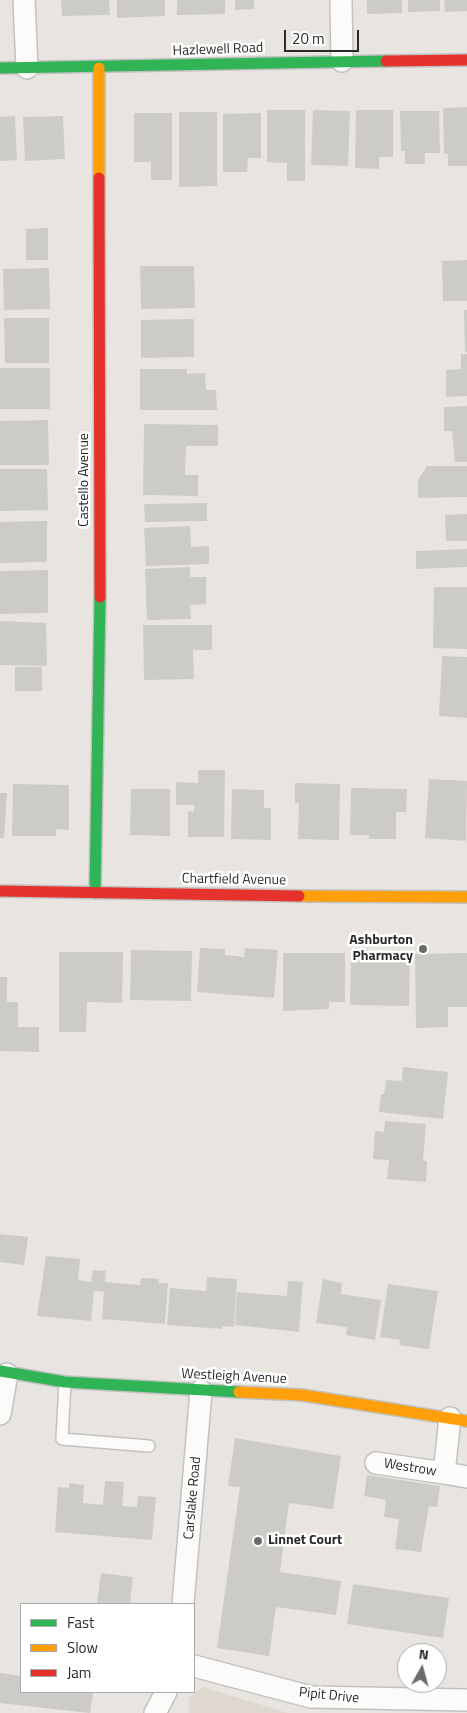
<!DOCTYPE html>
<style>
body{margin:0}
#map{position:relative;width:467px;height:1713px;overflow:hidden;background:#e8e5e1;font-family:"Titillium Web",sans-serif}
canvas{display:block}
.legend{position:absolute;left:20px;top:1603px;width:175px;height:90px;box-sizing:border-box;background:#fff;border:1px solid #aaa;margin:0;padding:6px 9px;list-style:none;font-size:15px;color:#2a2a2a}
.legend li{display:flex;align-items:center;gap:10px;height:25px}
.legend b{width:25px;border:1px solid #aaa}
.north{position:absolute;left:397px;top:1643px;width:50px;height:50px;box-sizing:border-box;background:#fff;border:1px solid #aaa;border-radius:50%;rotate:7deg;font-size:14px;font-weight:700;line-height:20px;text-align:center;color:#2a2a2a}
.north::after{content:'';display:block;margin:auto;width:18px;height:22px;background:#6c6b6a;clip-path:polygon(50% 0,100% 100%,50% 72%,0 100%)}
.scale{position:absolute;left:284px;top:30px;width:75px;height:22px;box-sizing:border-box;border:2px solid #2a2a2a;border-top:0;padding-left:6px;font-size:15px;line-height:18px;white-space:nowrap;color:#2a2a2a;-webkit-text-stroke:4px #fff;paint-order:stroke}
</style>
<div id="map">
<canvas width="467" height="1713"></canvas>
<ul class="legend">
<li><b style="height:6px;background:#30b455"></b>Fast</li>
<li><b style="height:6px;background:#ff9f0a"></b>Slow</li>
<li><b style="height:6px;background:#e5322d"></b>Jam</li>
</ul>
<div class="north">N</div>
<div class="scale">20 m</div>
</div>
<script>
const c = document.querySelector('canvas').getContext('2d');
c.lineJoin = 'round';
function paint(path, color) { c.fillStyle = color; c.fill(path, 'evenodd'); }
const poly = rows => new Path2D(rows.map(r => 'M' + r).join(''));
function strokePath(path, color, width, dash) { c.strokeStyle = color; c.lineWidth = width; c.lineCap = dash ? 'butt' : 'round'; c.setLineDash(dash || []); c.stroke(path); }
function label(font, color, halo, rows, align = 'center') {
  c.font = font + ' "Titillium Web",sans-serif'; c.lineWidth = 5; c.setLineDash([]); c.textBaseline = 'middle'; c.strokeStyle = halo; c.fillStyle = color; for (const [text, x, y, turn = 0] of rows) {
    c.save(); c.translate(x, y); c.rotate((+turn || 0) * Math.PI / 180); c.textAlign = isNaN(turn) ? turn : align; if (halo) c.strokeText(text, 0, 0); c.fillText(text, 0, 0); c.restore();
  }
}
paint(poly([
 [203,1687,209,1689,288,1713,189,1713,189,1698]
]), '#ded8ce');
paint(poly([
 [61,0,109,0,110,15,62,16],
 [117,0,165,0,165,16,117,18],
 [177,0,225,0,225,14,177,15],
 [235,0,254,0,254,9,235,10],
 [367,0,402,0,402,13,367,14],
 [408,0,440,0,440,11,408,12],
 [444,0,467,0,467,11,445,12],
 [467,107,467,166,448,166,448,154,444,154,443,108],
 [267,110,305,110,305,181,287,181,287,163,267,162],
 [313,110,350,111,348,166,311,165],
 [356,110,393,110,393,157,379,157,379,169,355,168],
 [400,111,439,111,440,153,425,153,425,164,405,164,405,151,401,151],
 [179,112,217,112,217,186,179,187],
 [134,113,172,113,172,180,151,180,151,162,134,162],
 [261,113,261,158,248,158,247,172,223,172,223,114],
 [15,116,17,160,0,161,0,117],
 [63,116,65,159,25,161,23,117],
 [48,228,48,260,26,260,26,229],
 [467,260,467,301,443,301,442,261],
 [140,266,194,266,195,308,141,309],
 [49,268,50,309,4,310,3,269],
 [464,310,467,310,467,352,465,352],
 [4,318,49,318,49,363,5,363],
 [194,319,194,357,141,358,141,320],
 [461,354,467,354,467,396,446,397,446,370,461,369],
 [0,368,50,368,50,409,0,409],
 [140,369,187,369,187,374,205,373,206,390,216,390,217,410,140,410],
 [467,406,467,462,455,462,452,431,444,431,444,407],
 [48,420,49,465,0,465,0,421],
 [144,424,218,425,218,446,186,446,185,475,198,475,198,496,143,495],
 [427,466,467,466,467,497,418,498,418,480],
 [0,469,47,469,48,510,0,511],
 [207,503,207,521,145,522,144,504],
 [467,514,467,541,446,541,445,515],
 [47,521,47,562,0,563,0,522],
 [190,526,191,547,209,546,209,564,146,566,144,528],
 [467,549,467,567,416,569,416,551],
 [190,567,190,577,206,577,206,604,190,605,191,619,147,620,145,569],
 [48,570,48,613,0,614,0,571],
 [434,587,467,587,467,649,433,648],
 [0,621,46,623,47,666,0,665],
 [143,625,212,625,212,650,193,650,194,679,144,680],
 [442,656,467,657,467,718,439,716],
 [15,667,42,667,42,691,15,691],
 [198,770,225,770,224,837,188,837,188,811,194,812,194,805,176,805,176,782,198,783],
 [429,779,467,781,466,841,425,838],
 [295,783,340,784,339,840,298,839,299,803,295,803],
 [13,784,69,785,69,830,56,829,56,836,12,836],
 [351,788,407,789,406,812,396,812,396,839,369,839,369,835,350,835],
 [131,789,170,789,170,836,130,835],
 [232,789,264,790,264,808,271,808,271,840,231,839],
 [0,793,7,793,4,838,0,838],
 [200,948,225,949,225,955,244,957,245,948,278,950,274,998,197,992],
 [131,950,192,951,191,1001,130,1000],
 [59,952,123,952,122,1003,87,1002,86,1032,59,1032],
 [283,953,345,953,345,1002,329,1002,329,1009,283,1011],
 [467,953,467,1007,448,1007,448,1027,416,1028,415,954],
 [351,954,410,955,409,1006,350,1005],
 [0,977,7,977,7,1002,18,1002,18,1027,39,1027,39,1052,0,1051],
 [403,1067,448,1072,443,1119,379,1112,381,1094,384,1094,386,1080,402,1081],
 [385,1121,426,1124,423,1161,427,1161,426,1182,387,1179,389,1160,373,1159,375,1131,384,1132],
 [0,1234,28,1237,24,1265,0,1262],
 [46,1256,80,1259,78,1280,91,1282,93,1270,106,1271,105,1282,140,1285,141,1278,159,1279,158,1283,168,1283,165,1324,102,1319,104,1292,94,1291,91,1321,37,1316],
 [207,1277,237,1279,234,1327,222,1326,222,1329,167,1325,170,1288,206,1291],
 [323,1279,342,1283,341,1294,381,1300,375,1340,346,1335,347,1327,316,1323],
 [288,1281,303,1282,299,1332,235,1325,237,1292,287,1296],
 [388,1284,438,1291,429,1349,399,1345,400,1340,380,1337],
 [235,1438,341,1456,333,1509,289,1503,280,1572,341,1581,336,1615,276,1607,269,1656,217,1648,240,1487,228,1486],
 [367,1475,440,1486,437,1507,429,1506,421,1552,395,1549,399,1519,384,1517,386,1500,364,1496],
 [105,1481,124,1482,122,1506,137,1507,138,1496,156,1497,152,1540,55,1532,58,1487,69,1488,69,1483,84,1485,83,1503,103,1505],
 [101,1573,133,1577,130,1604,97,1604],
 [353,1584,449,1598,443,1638,347,1624],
 [0,1673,21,1676,21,1692,93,1692,90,1713,0,1703]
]), '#cdcbc8');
const lane = poly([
 [65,1382,62,1439,149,1446]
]);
const street = poly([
 [24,0,27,68],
 [341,0,342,61],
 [0,1414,7,1374],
 [376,1463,444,1473,450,1418],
 [444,1473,467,1477],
 [183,1604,201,1391],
 [194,1666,311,1697,467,1700],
 [155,1713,166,1692]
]);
const fast = poly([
 [0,68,386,61],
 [95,893,100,597],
 [0,1371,65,1382,239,1392]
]);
const slow = poly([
 [99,68,99,178],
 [299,896,467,897],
 [239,1392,302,1395,467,1421]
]);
const jam = poly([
 [386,61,467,60],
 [99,178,100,597],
 [0,891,299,896]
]);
strokePath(lane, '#c2c1c1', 14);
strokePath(street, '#c2c1c1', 24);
strokePath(fast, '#c2c1c1', 14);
strokePath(slow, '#c2c1c1', 14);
strokePath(jam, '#c2c1c1', 14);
strokePath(lane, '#fcfbfa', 11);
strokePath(street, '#fcfbfa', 21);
strokePath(fast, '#30b455', 11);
strokePath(slow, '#ff9f0a', 11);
strokePath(jam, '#e5322d', 11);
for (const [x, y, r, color] of [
 [423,949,5,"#6c6b6a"],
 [258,1541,5,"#6c6b6a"]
]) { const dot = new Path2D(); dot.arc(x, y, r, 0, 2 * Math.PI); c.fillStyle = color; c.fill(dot); strokePath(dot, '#fff', 2); }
label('14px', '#2a2a2a', '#fff', [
 ["Hazlewell Road",218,50,-2],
 ["Castello Avenue",85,480,-90],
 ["Chartfield Avenue",234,880,1],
 ["Westleigh Avenue",234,1377,3],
 ["Westrow",410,1468,9],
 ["Carslake Road",193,1498,-85],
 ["Pipit Drive",329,1696,6]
]);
label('bold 14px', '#2a2a2a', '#fff', [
 ["Ashburton",413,941],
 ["Pharmacy",413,957],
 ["Linnet Court",268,1541,"left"]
], 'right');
</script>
